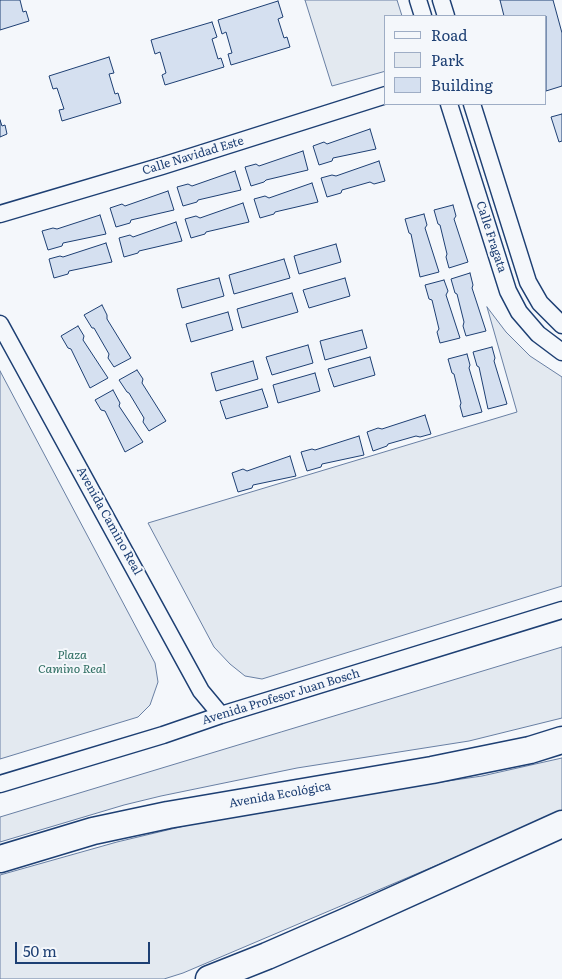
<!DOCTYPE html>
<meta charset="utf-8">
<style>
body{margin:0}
#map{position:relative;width:562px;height:979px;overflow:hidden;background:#f4f7fb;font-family:Literata,serif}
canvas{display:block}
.legend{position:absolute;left:384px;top:15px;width:162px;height:90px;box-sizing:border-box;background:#f4f7fb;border:1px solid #9eadc5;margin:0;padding:6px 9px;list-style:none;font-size:15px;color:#1d3f73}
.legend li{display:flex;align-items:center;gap:10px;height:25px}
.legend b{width:25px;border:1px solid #9eadc5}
.scale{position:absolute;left:15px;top:942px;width:135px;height:22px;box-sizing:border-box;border:2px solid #1d3f73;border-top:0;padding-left:6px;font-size:15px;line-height:18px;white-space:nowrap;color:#1d3f73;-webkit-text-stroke:4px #f4f7fb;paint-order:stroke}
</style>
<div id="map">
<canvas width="562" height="979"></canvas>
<ul class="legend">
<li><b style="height:6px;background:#f4f7fb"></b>Road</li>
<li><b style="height:14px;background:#e3e9f0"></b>Park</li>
<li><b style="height:14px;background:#d5e0f0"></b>Building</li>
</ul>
<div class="scale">50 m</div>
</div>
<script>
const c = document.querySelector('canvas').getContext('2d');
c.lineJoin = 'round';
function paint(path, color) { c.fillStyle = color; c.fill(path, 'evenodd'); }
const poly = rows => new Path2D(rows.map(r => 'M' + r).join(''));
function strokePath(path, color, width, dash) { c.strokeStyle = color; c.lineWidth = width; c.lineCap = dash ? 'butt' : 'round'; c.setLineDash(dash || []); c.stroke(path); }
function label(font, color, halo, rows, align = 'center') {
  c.font = font + ' Literata,serif'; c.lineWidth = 4; c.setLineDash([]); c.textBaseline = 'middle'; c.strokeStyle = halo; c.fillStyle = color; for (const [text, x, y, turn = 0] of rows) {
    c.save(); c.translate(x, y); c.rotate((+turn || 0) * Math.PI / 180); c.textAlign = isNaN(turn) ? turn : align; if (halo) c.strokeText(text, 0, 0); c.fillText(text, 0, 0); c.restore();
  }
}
const green = poly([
 [305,0,397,0,402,16,386,16,386,71,332,86,305,0],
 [487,307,506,332,530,356,562,377,562,586,262,679,245,676,230,664,214,647,148,523,517,412,487,307],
 [0,371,155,663,158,682,150,705,138,717,0,759,0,371],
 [562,647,562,718,469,741,297,768,161,796,124,805,0,842,0,817,562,647],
 [562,758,562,812,183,973,164,979,0,979,0,875,117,842,222,817,311,801,482,776,562,758]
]);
paint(green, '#e3e9f0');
strokePath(green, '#687fa3', 1);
const building = poly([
 [0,0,20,0,23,12,26,11,29,21,0,30,0,0],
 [500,0,553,0,562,33,562,86,546,91,546,16,504,16,500,0],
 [278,1,283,17,278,19,284,38,287,37,290,47,231,65,228,54,232,53,226,32,222,34,218,20,278,1],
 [212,22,217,37,212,39,218,59,221,58,224,67,165,85,162,75,166,73,160,52,155,54,151,40,212,22],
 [109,57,114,73,109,74,115,94,118,93,121,103,62,121,59,110,64,109,57,88,53,89,49,76,109,57],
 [562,114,562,141,559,142,551,117,562,114],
 [0,120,2,126,5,125,7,134,0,137,0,120],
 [370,129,376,149,333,158,332,161,319,165,313,146,324,142,327,144,370,129],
 [303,151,308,170,266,180,264,182,251,186,245,167,256,164,259,166,303,151],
 [379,161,385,181,374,184,370,182,342,190,341,193,327,197,321,178,332,175,336,176,379,161],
 [235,171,241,190,198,200,197,202,183,206,177,187,188,184,192,186,235,171],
 [312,183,318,202,275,212,274,214,260,218,254,199,265,196,269,198,312,183],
 [168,191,174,210,131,220,130,223,116,227,110,208,122,204,125,206,168,191],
 [243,203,249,222,206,232,205,234,191,238,185,219,196,216,200,218,243,203],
 [453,205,456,216,454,219,468,262,449,268,446,257,447,254,440,225,438,224,434,210,453,205],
 [424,214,427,225,425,228,439,272,420,277,411,234,409,233,405,219,424,214],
 [100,215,106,234,63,243,62,246,48,250,42,231,53,228,57,229,100,215],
 [176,222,182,241,139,251,138,253,124,257,119,238,130,235,133,237,176,222],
 [106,243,112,262,69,271,68,274,54,278,49,259,60,256,63,257,106,243],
 [336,244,341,262,299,274,294,256,336,244],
 [284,259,290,278,234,294,229,275,284,259],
 [470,273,473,285,472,288,486,331,466,336,463,326,464,322,457,294,455,293,451,279,470,273],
 [219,278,224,296,182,308,177,289,219,278],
 [345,278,350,296,309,308,303,290,345,278],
 [444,280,448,291,446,295,460,338,440,343,437,332,439,329,432,300,429,299,425,285,444,280],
 [292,293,298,312,242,328,237,309,292,293],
 [102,305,107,315,107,319,131,358,114,367,108,358,109,354,94,328,92,328,84,315,102,305],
 [228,312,233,330,191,342,186,324,228,312],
 [78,326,84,336,83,340,108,378,90,388,71,349,68,348,61,336,78,326],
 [362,330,367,348,325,360,320,341,362,330],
 [308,345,313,363,272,375,266,357,308,345],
 [492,347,495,358,494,361,507,404,488,409,479,367,477,366,473,352,492,347],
 [467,354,470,365,469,368,482,412,463,417,460,406,461,403,454,374,452,373,448,359,467,354],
 [370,357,375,375,334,387,328,369,370,357],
 [253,361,258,379,216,391,211,373,253,361],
 [137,370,143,379,142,383,166,421,149,431,143,422,144,418,129,393,127,392,119,380,137,370],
 [315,373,320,391,278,403,273,385,315,373],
 [262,389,268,407,226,419,220,401,262,389],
 [113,390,120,403,119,406,143,442,125,452,105,411,101,410,95,400,113,390],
 [425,415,431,434,420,437,416,436,388,444,387,446,373,451,367,432,378,428,382,429,425,415],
 [359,436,364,455,322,464,321,467,307,471,301,452,312,449,315,450,359,436],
 [290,456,296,476,253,485,252,488,238,492,232,473,243,469,247,471,290,456]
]);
paint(building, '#d5e0f0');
strokePath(building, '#1d3f73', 1);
const minor = poly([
 [418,0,423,16],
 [441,0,446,16],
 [449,104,508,291,519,312,538,334,562,352],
 [472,104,528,282,540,303,562,325],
 [0,214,162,166,386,95],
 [0,324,201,691,221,715],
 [0,784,163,735,221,715,562,610]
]);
const primary = poly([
 [0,859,93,831,168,815,432,770,530,750,562,740],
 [209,979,267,956,345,922,562,824]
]);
strokePath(minor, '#1d3f73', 19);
strokePath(primary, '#1d3f73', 29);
strokePath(minor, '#f4f7fb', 16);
strokePath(primary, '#f4f7fb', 26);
label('12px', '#1d3f73', '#f4f7fb', [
 ["Calle Navidad Este",193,156,-17],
 ["Calle Fragata",491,237,72],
 ["Avenida Camino Real",109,521,61],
 ["Avenida Profesor Juan Bosch",281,697,-17],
 ["Avenida Ecológica",280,795,-10]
]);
label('italic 12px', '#2c6c60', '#f4f7fb', [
 ["Plaza",72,655],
 ["Camino Real",72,669]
]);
</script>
